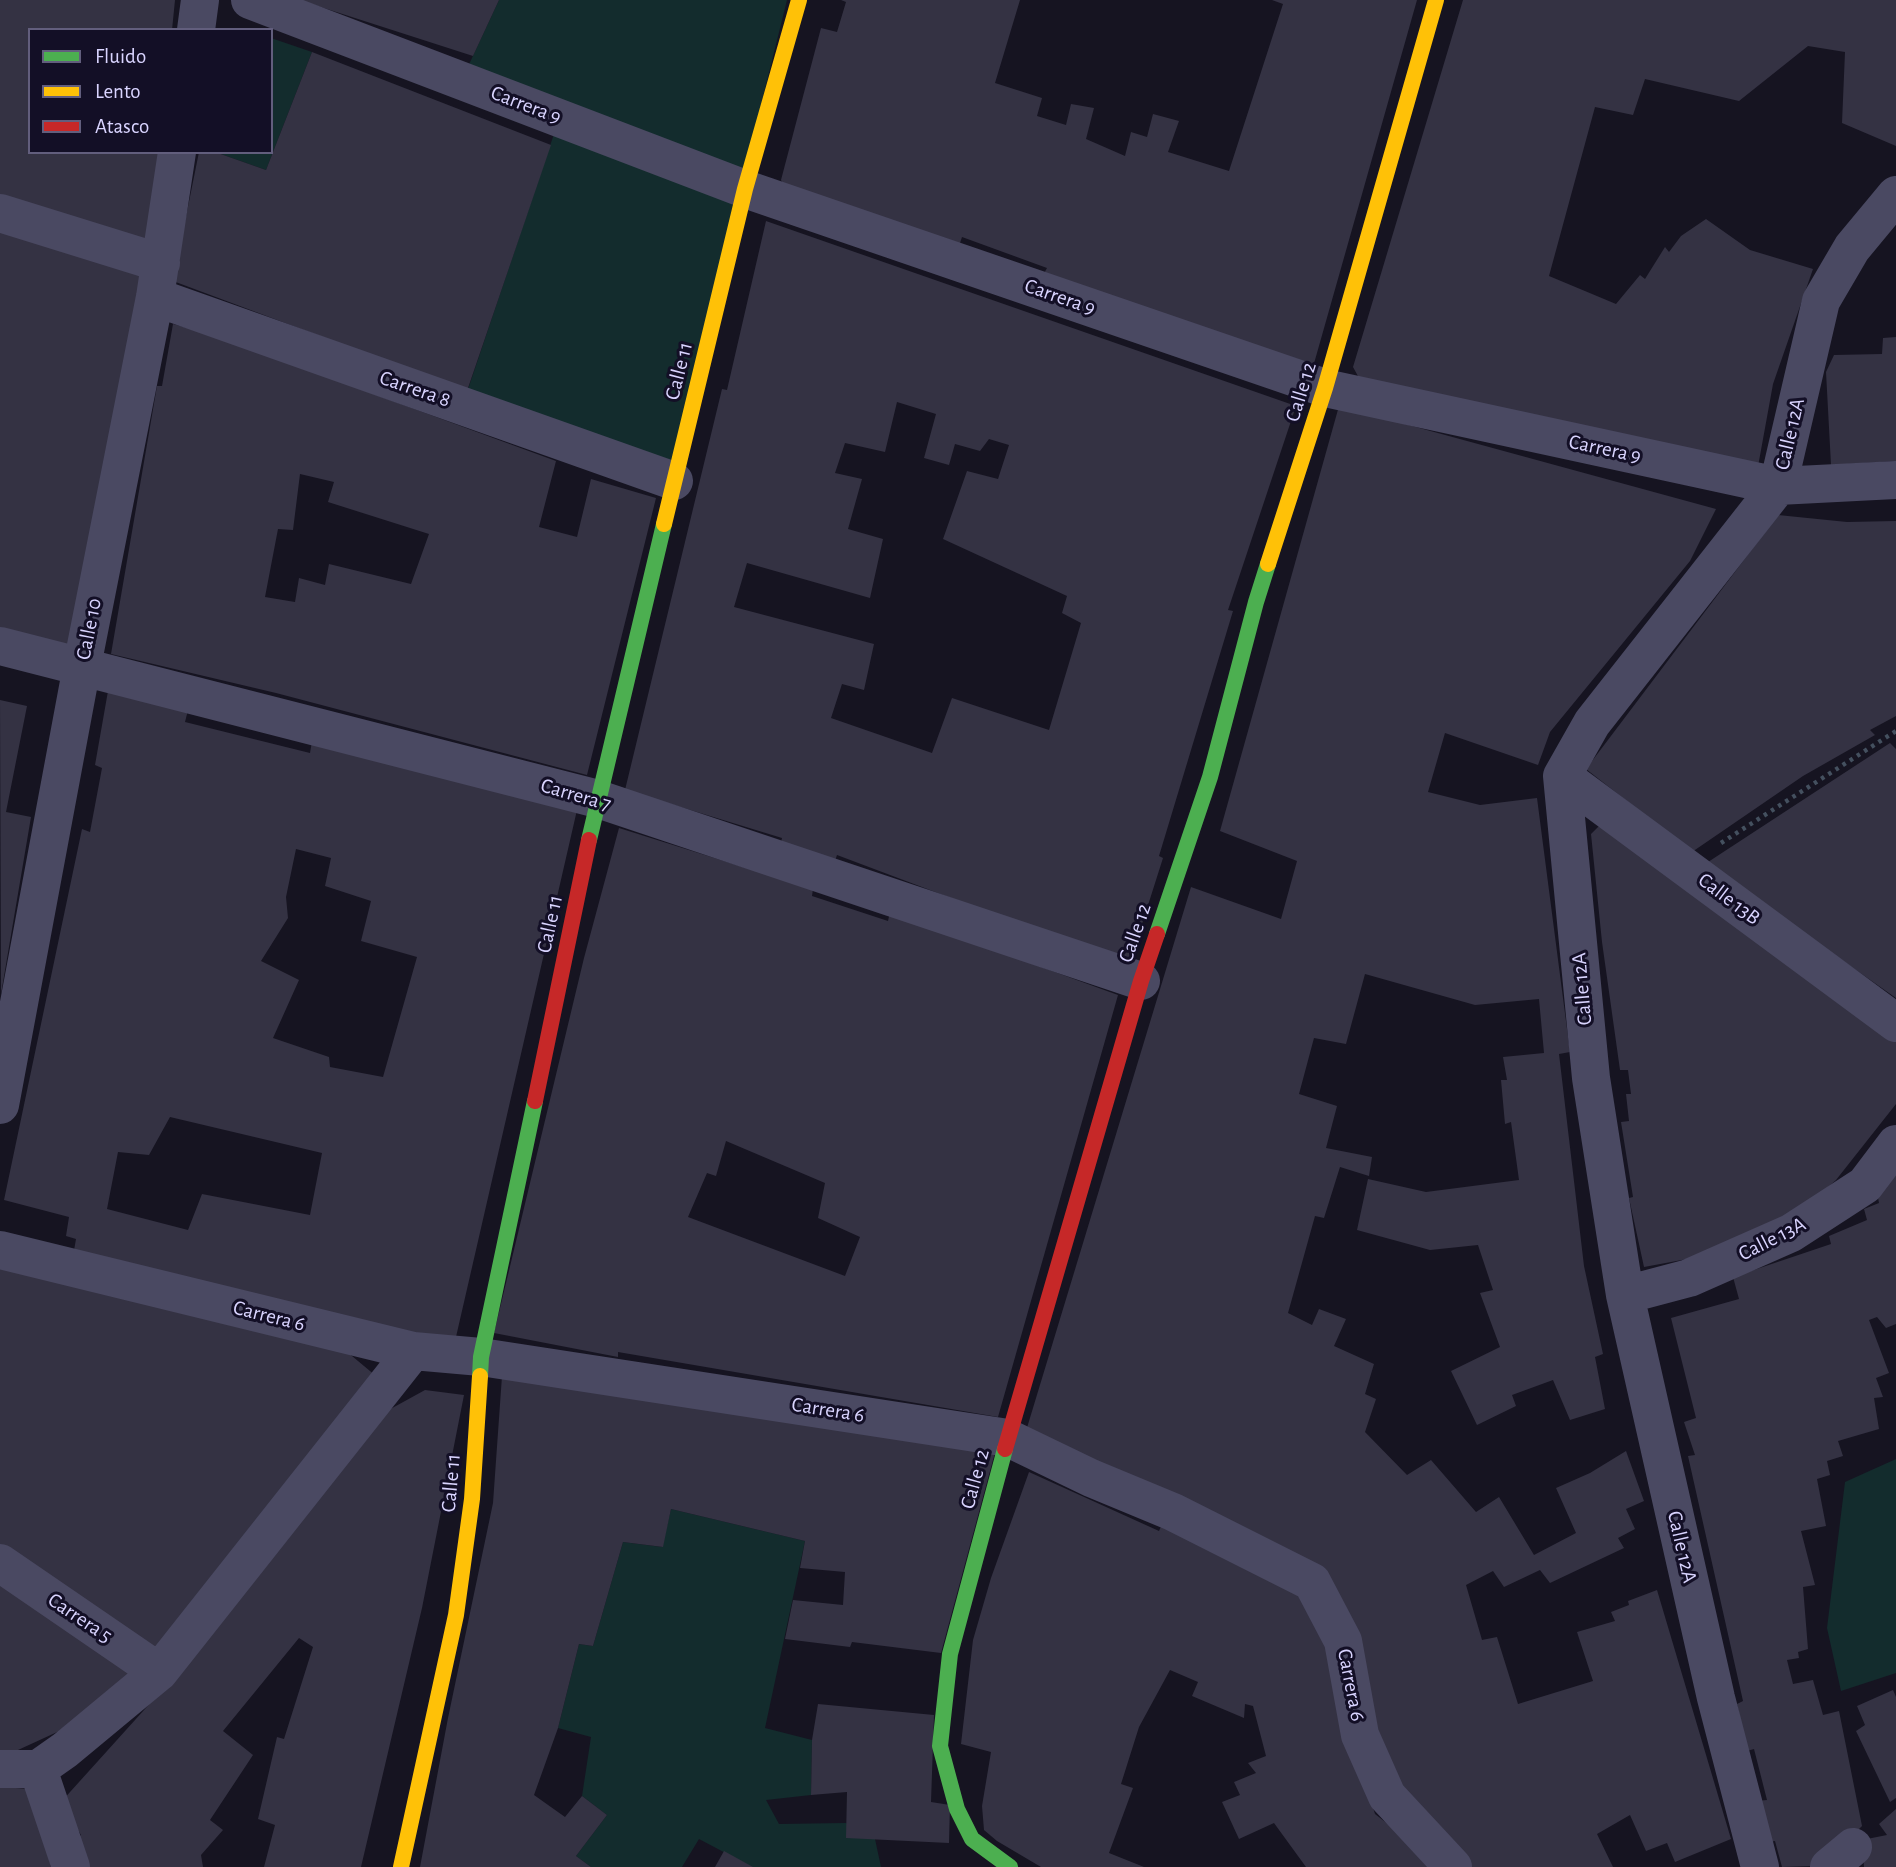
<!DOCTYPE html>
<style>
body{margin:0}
#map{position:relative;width:1896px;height:1867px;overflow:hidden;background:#161421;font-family:"Alegreya Sans",sans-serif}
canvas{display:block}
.legend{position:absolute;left:28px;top:28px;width:245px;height:126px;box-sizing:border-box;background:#130f26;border:2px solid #625e7d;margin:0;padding:9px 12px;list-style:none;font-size:21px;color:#d9d4ff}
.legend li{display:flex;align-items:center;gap:14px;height:35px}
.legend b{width:35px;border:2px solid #625e7d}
</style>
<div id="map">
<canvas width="1896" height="1867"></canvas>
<ul class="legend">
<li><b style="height:9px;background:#4caf50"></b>Fluido</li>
<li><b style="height:9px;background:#ffc107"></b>Lento</li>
<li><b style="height:9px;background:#c62828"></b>Atasco</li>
</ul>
</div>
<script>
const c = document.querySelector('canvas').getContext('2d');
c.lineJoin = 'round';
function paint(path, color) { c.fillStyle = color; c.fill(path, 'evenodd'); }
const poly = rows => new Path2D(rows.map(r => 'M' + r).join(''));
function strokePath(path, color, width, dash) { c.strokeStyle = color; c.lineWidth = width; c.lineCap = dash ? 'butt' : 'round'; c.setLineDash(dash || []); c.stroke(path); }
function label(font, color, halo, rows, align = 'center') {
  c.font = font + ' "Alegreya Sans",sans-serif'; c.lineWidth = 6; c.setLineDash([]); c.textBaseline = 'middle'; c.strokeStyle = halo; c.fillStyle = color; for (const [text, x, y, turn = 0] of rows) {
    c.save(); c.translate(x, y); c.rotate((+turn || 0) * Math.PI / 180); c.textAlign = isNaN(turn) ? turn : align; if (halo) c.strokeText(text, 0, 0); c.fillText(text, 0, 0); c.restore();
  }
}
paint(poly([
 [499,0,787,0,667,484,464,401,556,128,458,88],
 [271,38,312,52,266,170,215,152,271,152],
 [1896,1459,1896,1673,1841,1691,1827,1628,1845,1482],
 [671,1509,805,1541,765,1728,812,1740,811,1795,766,1800,779,1824,846,1823,875,1839,881,1867,752,1867,699,1839,682,1867,591,1867,576,1856,607,1815,582,1796,591,1737,558,1728,579,1644,593,1646,623,1542,662,1547]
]), '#132c2d');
paint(poly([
 [0,0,175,0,172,30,30,30,30,152,160,152,150,244,0,200],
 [299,0,499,0,473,56],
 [841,0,1020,0,995,83,1042,98,1037,116,1066,125,1071,104,1094,108,1086,139,1125,156,1131,132,1147,137,1153,114,1179,121,1168,152,1229,171,1283,4,1272,0,1417,0,1313,367,1042,277,1047,268,962,237,958,249,787,193,781,180,821,28,837,32,846,2],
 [1463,0,1896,0,1896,146,1842,123,1845,52,1808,46,1739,101,1645,79,1633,115,1595,107,1549,276,1616,304,1640,275,1645,279,1665,247,1669,252,1681,236,1706,219,1750,250,1813,269,1773,384,1757,472,1359,378,1353,367],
 [312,52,551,145,467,391,173,281,199,152,215,152,266,170],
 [766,221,1296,406,1228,610,1233,611,1159,856,1163,858,1129,965,837,855,834,864,780,847,782,838,625,790,722,389,727,390],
 [897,402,936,414,924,458,949,465,955,444,980,451,989,439,1009,445,998,479,967,471,943,539,1067,596,1062,613,1081,623,1049,730,952,698,932,753,831,718,842,684,864,690,874,644,734,607,747,563,870,598,883,539,848,529,862,479,835,473,845,443,885,452],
 [0,229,149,272,76,650,0,631],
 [173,324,210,334,556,461,539,527,577,537,591,479,656,498,587,775,276,693,111,654,157,386,162,386],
 [300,474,334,482,328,502,429,534,411,584,329,564,325,585,299,578,295,602,265,597,278,529,293,530],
 [1896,337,1896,461,1831,465,1826,372,1834,355,1882,354,1883,338],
 [1339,406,1716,509,1690,561,1550,732,1538,765,1445,733,1428,792,1480,805,1537,798,1570,1052,1559,1054,1584,1266,1603,1354,1595,1357,1605,1409,1570,1420,1553,1380,1512,1395,1516,1406,1477,1425,1451,1371,1500,1347,1480,1293,1493,1290,1478,1245,1430,1250,1357,1230,1368,1179,1426,1192,1519,1180,1511,1122,1505,1124,1501,1080,1507,1080,1503,1057,1544,1053,1539,999,1475,1005,1365,974,1346,1044,1314,1038,1299,1094,1337,1106,1326,1148,1372,1157,1369,1176,1340,1167,1324,1218,1315,1216,1288,1313,1312,1325,1319,1309,1346,1319,1334,1346,1374,1364,1365,1394,1376,1399,1365,1432,1407,1475,1431,1460,1476,1512,1499,1497,1534,1555,1576,1533,1556,1488,1590,1473,1626,1451,1644,1501,1626,1509,1635,1529,1618,1538,1624,1548,1550,1583,1540,1570,1504,1587,1493,1571,1466,1585,1482,1640,1497,1637,1518,1704,1593,1681,1577,1632,1615,1621,1611,1612,1629,1605,1628,1601,1657,1590,1731,1839,1675,1862,1667,1843,1646,1851,1630,1815,1597,1834,1613,1867,1471,1867,1406,1800,1369,1721,1319,1572,1026,1431,1191,887,1281,919,1297,861,1220,831],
 [1778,515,1847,522,1896,521,1896,716,1870,730,1875,735,1803,776,1692,852,1586,769],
 [108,691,188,710,185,722,310,753,312,741,577,810,453,1350,72,1262,76,1239,66,1236,69,1217,4,1200,82,829,90,832,102,768,95,765],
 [296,849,331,858,325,886,371,901,361,941,417,957,383,1077,330,1067,329,1057,273,1038,299,980,261,961,288,918,286,897],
 [170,1117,322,1153,310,1215,202,1194,188,1230,107,1209,118,1152,149,1155],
 [0,700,27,706,6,812,31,817,1,994],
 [1890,743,1896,749,1896,998,1705,864],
 [1600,825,1896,1039,1896,1104,1836,1180,1793,1218,1698,1257,1644,1267,1629,1198,1633,1197,1621,1122,1629,1121,1626,1094,1631,1094,1628,1070,1620,1070,1602,942,1591,834],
 [619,828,813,889,812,896,888,921,890,912,1118,995,998,1417,618,1352,618,1357,494,1333,584,958],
 [726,1141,825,1183,818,1218,860,1237,845,1276,688,1217,707,1173,716,1176],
 [1896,1169,1896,1324,1886,1328,1877,1317,1869,1320,1889,1373,1876,1378,1883,1397,1874,1398,1879,1429,1838,1441,1843,1456,1827,1461,1830,1475,1817,1479,1826,1526,1801,1531,1815,1585,1803,1587,1808,1649,1798,1652,1799,1658,1787,1660,1793,1684,1813,1680,1823,1715,1839,1711,1862,1826,1846,1842,1813,1866,1782,1867,1775,1841,1765,1843,1756,1801,1767,1800,1754,1749,1747,1751,1737,1704,1743,1701,1688,1456,1695,1455,1684,1422,1696,1418,1671,1318,1739,1299,1733,1277,1831,1244,1829,1236,1867,1220,1864,1209,1879,1203,1876,1187],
 [0,1264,346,1351,376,1376,154,1651,0,1549],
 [502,1376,997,1445,941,1653,852,1642,850,1647,785,1639,793,1600,843,1605,845,1572,800,1568,805,1541,671,1509,663,1547,623,1542,593,1646,579,1644,558,1728,534,1795,565,1817,582,1796,607,1815,576,1856,591,1867,420,1867,448,1718,493,1503],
 [425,1390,464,1395,422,1608,361,1867,264,1867,275,1825,258,1819,277,1737,284,1739,313,1647,299,1638,223,1731,253,1755,210,1820,223,1830,201,1855,203,1867,84,1867,76,1840,81,1835,61,1802,172,1679,385,1412],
 [1029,1472,1159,1531,1163,1522,1295,1590,1329,1636,1354,1748,1375,1814,1393,1828,1431,1867,1306,1867,1274,1823,1239,1839,1222,1802,1240,1795,1234,1782,1256,1773,1248,1763,1266,1756,1253,1706,1245,1704,1244,1718,1192,1696,1198,1682,1170,1670,1139,1727,1121,1784,1133,1788,1109,1853,1144,1867,1041,1867,997,1841,984,1830,982,1806,991,1752,961,1744,973,1640,991,1578],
 [0,1574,139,1676,92,1716,18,1750,0,1750],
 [1893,1690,1896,1697,1896,1798,1890,1802,1856,1731,1865,1725,1857,1706],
 [818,1704,934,1715,931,1802,950,1805,949,1843,846,1838,847,1792,811,1795,812,1740],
 [0,1787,32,1789,51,1867,0,1867],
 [1896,1809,1896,1867,1864,1867,1862,1840,1887,1835,1879,1824],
 [724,1851,753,1867,715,1867]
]), '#343243');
strokePath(poly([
 [1721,843,1896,731]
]), '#44505f', 4.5, [3.5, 5]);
strokePath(poly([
 [250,0,745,189,1325,388,1778,486,1896,480],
 [196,30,200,0],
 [0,213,161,263],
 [155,297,674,481],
 [0,646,598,799,1141,981],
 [1562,776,1896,1023],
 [0,1105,82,666,155,297,177,152],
 [0,1250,413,1351,481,1357,1008,1438,1091,1478,1173,1512,1312,1582,1343,1641,1360,1735,1387,1796,1453,1867],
 [1625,1295,1689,1278,1791,1233,1865,1185,1896,1144],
 [0,1563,159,1672],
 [0,1769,38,1769,65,1750,159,1672,413,1351],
 [38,1769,71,1867],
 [1760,1867,1716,1698,1625,1295,1591,1078,1562,776,1592,723,1778,486,1821,301,1852,248,1896,195],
 [1829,1867,1853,1847]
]), '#4a4962', 38);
strokePath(poly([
 [589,840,664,524],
 [1157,934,1210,777,1256,602,1268,564],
 [480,1376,481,1357,535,1101],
 [1005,1449,950,1654,940,1746,957,1809,972,1839,1010,1867]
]), '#4caf50', 16);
strokePath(poly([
 [664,524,745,189,799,0],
 [1268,564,1325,388,1436,0],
 [401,1867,456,1615,472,1499,480,1376]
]), '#ffc107', 16);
strokePath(poly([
 [535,1101,589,840],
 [1005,1449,1141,981,1157,934]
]), '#c62828', 16);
label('21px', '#d9d4ff', '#130f26', [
 ["Carrera 9",526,105,21],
 ["Carrera 9",1060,297,19],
 ["Calle 11",679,371,-76],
 ["Carrera 8",415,389,19],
 ["Calle 12",1301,392,-73],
 ["Calle 12A",1790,434,-77],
 ["Carrera 9",1605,449,12],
 ["Calle 10",89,629,-79],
 ["Carrera 7",576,795,16],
 ["Calle 13B",1729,899,37],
 ["Calle 11",550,924,-78],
 ["Calle 12",1135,933,-71],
 ["Calle 12A",1582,989,-95],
 ["Calle 13A",1772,1239,-27],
 ["Carrera 6",269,1316,14],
 ["Carrera 6",828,1410,9],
 ["Calle 12",975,1479,-75],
 ["Calle 11",451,1483,-85],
 ["Calle 12A",1682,1547,77],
 ["Carrera 5",80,1618,34],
 ["Carrera 6",1351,1685,79]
]);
</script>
